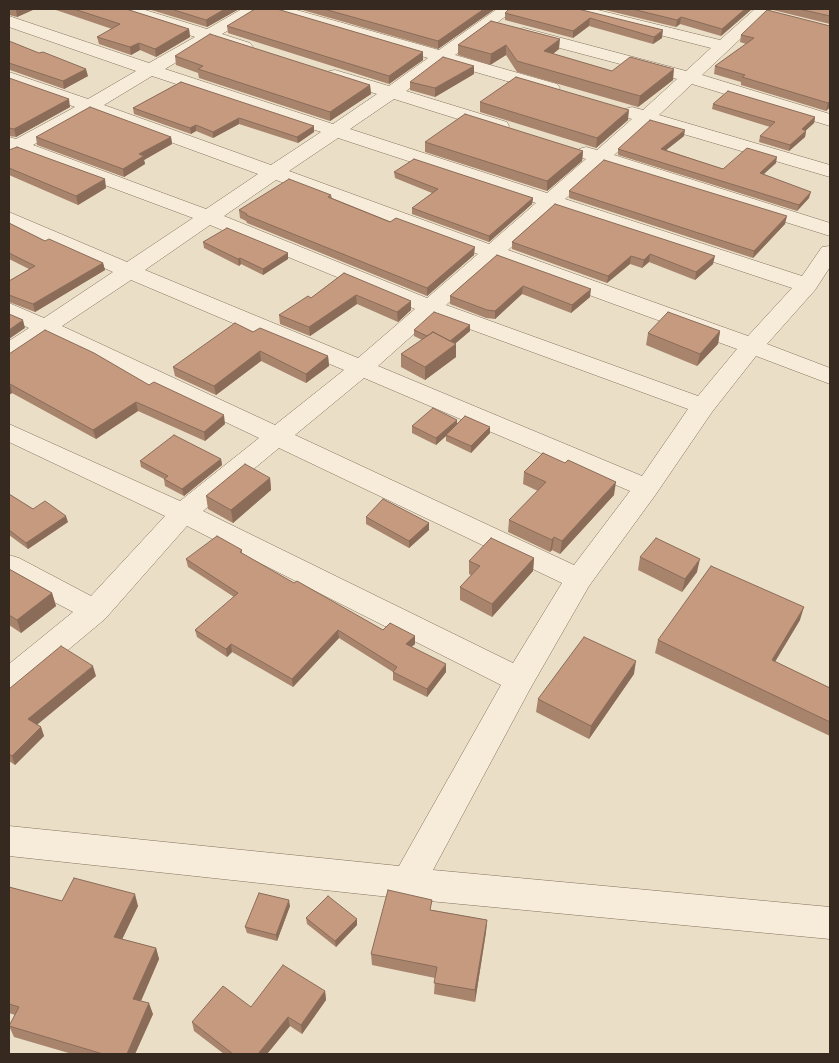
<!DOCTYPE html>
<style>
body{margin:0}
#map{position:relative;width:839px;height:1063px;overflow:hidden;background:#eadec6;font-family:Literata,serif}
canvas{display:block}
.frame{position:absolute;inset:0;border:10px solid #362a20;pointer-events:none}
</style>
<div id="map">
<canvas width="839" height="1063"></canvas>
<div class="frame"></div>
</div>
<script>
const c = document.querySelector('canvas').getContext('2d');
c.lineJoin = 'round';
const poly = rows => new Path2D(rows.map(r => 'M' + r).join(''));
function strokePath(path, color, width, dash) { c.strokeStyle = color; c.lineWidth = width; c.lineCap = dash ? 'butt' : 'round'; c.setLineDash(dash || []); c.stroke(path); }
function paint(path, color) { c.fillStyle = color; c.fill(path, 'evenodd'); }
const minor = poly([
 [118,9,142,9,207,29,242,9,261,9,259,12,222,34,250,43,253,47,250,51,244,52,210,42,165,69,333,124,377,94,329,79,326,75,329,71,335,70,389,86,428,58,270,12,268,9,293,9,439,50,497,9,515,9,455,55,557,84,560,88,557,92,545,92,444,63,406,91,507,122,509,126,507,130,493,130,394,99,350,129,547,193,586,159,579,157,576,153,579,149,586,147,597,150,632,119,625,117,623,113,625,109,632,107,643,110,677,79,518,37,516,33,518,29,524,28,686,71,711,48,569,12,567,9,594,9,720,40,755,9,772,9,702,75,830,114,830,126,692,84,659,115,830,165,830,177,649,124,614,155,830,223,830,236,603,165,565,199,802,276,822,247,830,246,830,267,815,290,767,344,830,368,830,384,756,356,712,412,656,494,589,586,530,689,433,870,830,907,830,939,408,899,9,856,9,826,399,866,501,685,187,526,105,619,20,690,9,693,9,664,73,612,9,578,9,555,19,558,91,596,165,516,9,442,9,424,180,501,259,438,47,337,17,357,9,359,9,341,29,328,9,319,9,303,44,318,113,272,9,226,9,212,127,262,193,218,19,153,9,157,9,137,16,139,75,107,9,83,9,72,88,99,136,71,9,27,9,16,149,63,195,37,120,12,118,9],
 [152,76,321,132,271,165,104,105,152,76],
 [91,113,258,174,206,209,33,145,91,113],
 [338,138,536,203,489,244,289,171,338,138],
 [276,180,478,254,427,298,224,216,276,180],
 [554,209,792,288,748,336,508,250,554,209],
 [210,225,415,309,358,358,145,270,210,225],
 [496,261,737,349,698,396,446,305,496,261],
 [131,280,344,370,275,425,62,326,131,280],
 [434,316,688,409,642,476,378,366,434,316],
 [364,378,630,491,574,565,295,435,364,378],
 [279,448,562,583,513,663,203,511,279,448]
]);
strokePath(minor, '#84715d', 1);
paint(minor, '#f6ecd9');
paint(poly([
 [9,9,35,9,17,17,9,15],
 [53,9,126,9,189,29,190,37,156,57,140,50,131,55,99,44,97,37,112,29],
 [148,9,239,9,207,27],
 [299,9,495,9,438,49],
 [578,9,662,38,653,44,589,26,573,38,505,20,505,13],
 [601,9,752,9,721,36,680,24,676,27],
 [773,9,830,9,830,24,773,10],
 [491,21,559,49,553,54,612,71,673,80,638,107,517,72,506,55,490,65,458,55,458,45],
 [227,26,423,52,423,60,389,84,228,33],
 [830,26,830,107,826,111,741,85,741,82,714,74,715,66,746,44,740,42,741,35],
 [9,41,88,76,64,89,10,70,9,71],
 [175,56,370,85,371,94,330,121,199,78,198,73,176,65],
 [474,74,435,97,410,90,410,82],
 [9,78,70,107,16,137,9,136],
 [181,82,314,132,298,143,239,124,213,138,196,131,191,134,134,114,133,108],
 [480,102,628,120,596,148,480,112],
 [713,104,815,117,814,123,806,130,805,137,789,151,759,142,760,136,770,127,712,109],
 [684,136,666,150,723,169,776,163,764,174,809,198,797,211,618,155,618,149],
 [36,137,171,137,172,144,144,160,145,164,124,177,37,145],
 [425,142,583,151,582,161,547,191,425,152],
 [9,150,106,188,78,205,9,175],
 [394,172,533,198,532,204,489,242,412,214,412,208,432,193,395,178],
 [569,191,785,224,753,258,569,198],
 [331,195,332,198,474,255,427,296,247,223,246,221,240,218,239,210],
 [555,204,713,264,695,280,649,262,642,268,630,264,607,283,512,249,512,242],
 [9,223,45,241,103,263,105,270,35,312,9,302,9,281,29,269,9,259],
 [203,242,288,253,288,259,263,275,241,264,239,266,204,248],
 [497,255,590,297,571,313,522,294,495,319,486,318,450,304,450,296],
 [344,273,411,310,398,322,357,304,310,336,280,324,279,315,311,298],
 [470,325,470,331,455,344,456,344,456,357,425,380,401,367,401,354,422,340,414,336,414,330],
 [720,331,718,344,697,366,646,345,648,333],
 [253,332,328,356,329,366,306,383,261,361,216,395,175,376,173,367],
 [9,354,149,385,225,424,205,441,138,411,96,439,12,393,9,395],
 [457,424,490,427,490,433,471,453,446,441,446,436,436,445,412,433,412,426],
 [221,459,222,465,184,496,165,486,164,479,141,467,140,461],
 [524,472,614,495,560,554,552,550,550,552,508,532,509,520,538,491,523,484],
 [270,478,271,490,233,523,208,509,206,496],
 [9,494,33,509,68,522,28,549,9,535],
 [366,517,429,523,429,530,409,548,366,524],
 [242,550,242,554,294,583,383,630,415,636,415,644,411,647,446,672,427,697,393,680,393,672,339,638,293,687,232,652,227,657,197,637,195,630,234,597,188,567,186,559],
 [640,557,697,572,682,592,638,570],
 [534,558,533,571,492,617,460,600,460,587,471,575,469,574,469,561],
 [9,569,52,593,56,606,21,633,9,625],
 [800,620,775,662,830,688,830,736,655,653,658,640],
 [634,674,589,739,536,712,538,699],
 [96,676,37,724,41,727,44,736,15,765,9,761,9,689],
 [9,887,62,901,138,906,122,939,156,948,159,959,141,1001,153,1014,135,1054,72,1054,14,1037,9,1026,15,1015,9,1013],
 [290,906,277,941,247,933,245,927],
 [432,910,487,920,486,932,475,1002,434,994,435,978,372,965,371,954],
 [306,918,357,919,357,925,336,947,307,924],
 [325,991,326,1000,302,1034,290,1026,267,1054,224,1054,194,1031,192,1022,251,1007]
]), '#a9846d');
paint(poly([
 [16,9,35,9,17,17],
 [225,9,239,9,207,27,206,20],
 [484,9,495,9,438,49,438,41],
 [745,9,752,9,721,36,722,29],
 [681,17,680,24,676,27,677,20],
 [590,18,589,26,573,38,573,31],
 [189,29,190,37,156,57,155,49],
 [663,30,662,38,653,44,654,37],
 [560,39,559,49,543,61,544,51],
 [139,43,140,50,131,55,130,47],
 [506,45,506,55,490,65,491,54],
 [423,52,423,60,389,84,389,76],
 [474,66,474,74,435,97,435,88],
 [86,69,88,76,64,89,63,81],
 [674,69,673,80,638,107,640,96],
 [370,85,371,94,330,121,330,112],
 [69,99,70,107,16,137,14,129],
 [830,101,830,107,826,111,828,103],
 [629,110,628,120,596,148,597,138],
 [815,117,814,123,801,135,802,129],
 [239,118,239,124,213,138,213,132],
 [196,125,196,131,191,134,190,128],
 [314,126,314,132,298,143,297,137],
 [685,130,684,136,660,155,661,149],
 [806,131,805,137,789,151,790,145],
 [171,137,172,144,144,160,145,164,124,177,123,169,139,154],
 [583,151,582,161,547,191,547,181],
 [777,157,776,163,758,179,760,173],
 [105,179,106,188,78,205,76,196],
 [811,192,809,198,797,211,799,205],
 [533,198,532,204,489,242,489,236],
 [787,216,785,224,753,258,754,251],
 [475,247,474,255,427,296,427,288],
 [288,253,288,259,263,275,263,269],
 [650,254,649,262,642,268,644,260],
 [631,256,630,264,607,283,608,276],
 [715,256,713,264,695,280,696,272],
 [240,258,241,264,239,266,238,259],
 [103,263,105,270,35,312,33,304],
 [523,286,522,294,495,319,495,311],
 [591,289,590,297,571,313,572,305],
 [356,295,357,304,310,336,309,327],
 [411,301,411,310,398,322,397,312],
 [23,320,25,328,9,339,9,330],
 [470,325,470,331,446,351,447,344],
 [720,331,718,344,697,366,700,354],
 [456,344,456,357,425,380,425,367],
 [260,351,261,361,216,395,214,386],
 [328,356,329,366,306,383,306,374],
 [10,384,12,393,9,395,9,385],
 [136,402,138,411,96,439,93,430],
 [224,415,225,424,205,441,204,432],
 [457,420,457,426,446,435,446,436,436,445,436,438],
 [490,427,490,433,471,453,471,446],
 [221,459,222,465,184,496,182,489],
 [270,478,271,490,233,523,231,510],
 [616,482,614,495,560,554,562,541],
 [66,516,68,522,28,549,26,543],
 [429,523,429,530,409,548,409,541],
 [554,537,552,550,550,552,552,540],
 [534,558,533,571,492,617,492,604],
 [700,559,697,572,682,592,685,579],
 [52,593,56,606,21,633,17,620],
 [804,607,800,620,768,673,772,660],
 [338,630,339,638,293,687,292,679],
 [415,636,415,644,406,652,406,644],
 [231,644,232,652,227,657,226,649],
 [636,661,634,674,589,739,591,726],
 [446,664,446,672,427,697,427,689],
 [93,666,96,676,32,729,28,719],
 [41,727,44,736,15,765,12,756],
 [135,894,138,906,118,948,114,937],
 [289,900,290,906,277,941,276,935],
 [357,919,357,925,336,947,335,941],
 [487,920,486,932,475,1002,475,990],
 [156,948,159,959,137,1010,133,999],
 [325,991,326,1000,302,1034,301,1025],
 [149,1003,153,1014,135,1054,127,1054],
 [288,1017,290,1026,267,1054,258,1054]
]), '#8a6c59');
const building = poly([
 [74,9,126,9,189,29,155,49,139,43,130,47,97,37,120,24,74,9],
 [171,9,225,9,206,20,171,9],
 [255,9,277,9,423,52,389,76,227,26,255,9],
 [324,9,484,9,438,41,324,9],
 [509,9,578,9,663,30,654,37,590,18,573,31,505,13,509,9],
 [632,9,745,9,722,29,681,17,677,20,632,9],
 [799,9,830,9,830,16,799,9],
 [767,10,830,26,830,101,828,103,742,77,745,75,715,66,754,38,741,35,767,10],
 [491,21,560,39,544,51,612,71,630,57,674,69,640,96,517,61,506,45,491,54,458,45,491,21],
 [210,34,370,85,330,112,198,69,203,66,175,56,210,34],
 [9,41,39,53,43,52,86,69,63,81,9,63,9,41],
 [443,57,474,66,435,88,410,82,443,57],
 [516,77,629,110,597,138,480,102,516,77],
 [9,78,69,99,14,129,9,128,9,78],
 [181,82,314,126,297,137,239,118,213,132,196,125,190,128,133,108,181,82],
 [728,91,815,117,802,129,806,131,790,145,760,136,775,122,713,104,728,91],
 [90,107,171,137,139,154,144,156,123,169,36,137,90,107],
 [465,114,583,151,547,181,425,142,465,114],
 [650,120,685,130,661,149,723,169,747,148,777,157,760,173,811,192,799,205,618,149,650,120],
 [17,147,105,179,76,196,9,168,9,150,17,147],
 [414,159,533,198,489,236,412,208,438,189,394,172,414,159],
 [604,160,787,216,754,251,569,191,604,160],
 [289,179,331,195,328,197,390,222,396,218,475,247,427,288,246,215,247,214,239,210,289,179],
 [555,204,715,256,696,272,650,254,644,260,631,256,608,276,512,242,555,204],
 [9,223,45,241,49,239,103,263,33,304,9,295,9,281,35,266,9,253,9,223],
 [227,228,288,253,263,269,240,258,238,259,203,242,227,228],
 [497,255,591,289,572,305,523,286,495,311,487,310,450,296,497,255],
 [344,273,411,301,397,312,356,295,309,327,279,315,308,296,311,298,344,273],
 [434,312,470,325,450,341,433,332,427,336,414,330,434,312],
 [668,312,720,331,700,354,648,333,668,312],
 [9,314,23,320,9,330,9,314],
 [235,323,253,332,260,328,328,356,306,374,260,351,214,386,173,367,235,323],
 [45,330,94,353,149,385,154,382,224,415,204,432,136,402,93,430,10,384,9,385,9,354,45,330],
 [433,332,456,344,425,367,401,354,433,332],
 [433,408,457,420,436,438,412,426,433,408],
 [465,416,490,427,471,446,446,435,465,416],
 [174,435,221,459,182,489,164,479,168,476,140,461,174,435],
 [543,453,565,463,568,460,616,482,562,541,554,537,552,540,509,520,546,482,524,472,543,453],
 [245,464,270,478,231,510,206,496,245,464],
 [9,494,33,509,45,501,66,516,26,543,9,530,9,494],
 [383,499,429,523,409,541,366,517,383,499],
 [217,536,242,550,240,552,294,583,297,581,383,630,390,623,415,636,406,644,446,664,427,689,393,672,397,667,338,630,292,679,231,644,226,649,195,630,238,593,186,559,217,536],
 [491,538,534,558,492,604,460,587,480,566,469,561,491,538],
 [656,538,700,559,685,579,640,557,656,538],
 [711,566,804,607,772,660,830,688,830,722,658,640,711,566],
 [9,569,52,593,17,620,9,615,9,569],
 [584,637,636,661,591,726,538,699,584,637],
 [61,646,93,666,28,719,41,727,12,756,9,754,9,689,61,646],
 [74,878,135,894,114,937,156,948,133,999,149,1003,127,1054,103,1054,9,1026,19,1007,9,1004,9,887,62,901,74,878],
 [388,890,432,900,430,910,487,920,475,990,434,983,437,967,371,954,388,890],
 [259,893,289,900,276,935,245,927,259,893],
 [328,896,357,919,335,941,306,918,328,896],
 [283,965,325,991,301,1025,288,1017,258,1054,233,1054,192,1022,223,986,251,1007,283,965]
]);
paint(building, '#c59a7f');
strokePath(building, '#8a6c59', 1);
</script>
